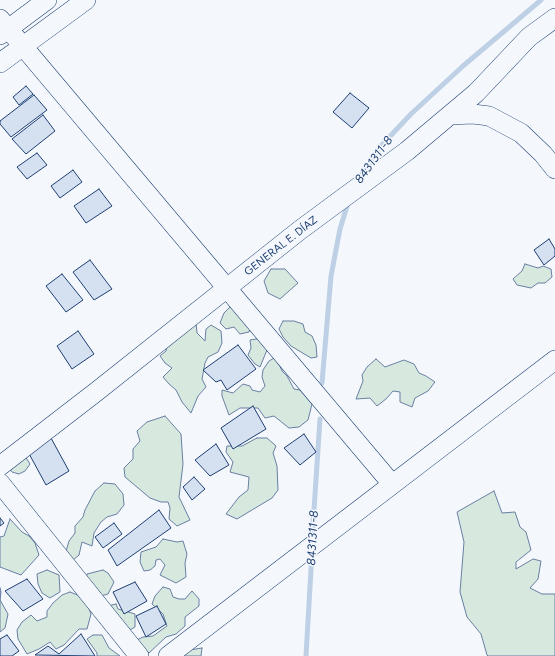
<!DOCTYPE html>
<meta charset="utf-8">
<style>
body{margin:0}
canvas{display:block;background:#f4f7fb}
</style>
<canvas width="555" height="656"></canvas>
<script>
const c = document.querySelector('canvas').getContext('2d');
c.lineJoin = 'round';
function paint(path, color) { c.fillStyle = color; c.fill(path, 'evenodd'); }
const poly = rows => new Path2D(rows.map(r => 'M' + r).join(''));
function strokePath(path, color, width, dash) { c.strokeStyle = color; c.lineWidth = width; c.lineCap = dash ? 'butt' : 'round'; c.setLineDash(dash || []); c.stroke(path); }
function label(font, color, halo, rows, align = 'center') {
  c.font = font + ' Figtree,sans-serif'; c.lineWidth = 3; c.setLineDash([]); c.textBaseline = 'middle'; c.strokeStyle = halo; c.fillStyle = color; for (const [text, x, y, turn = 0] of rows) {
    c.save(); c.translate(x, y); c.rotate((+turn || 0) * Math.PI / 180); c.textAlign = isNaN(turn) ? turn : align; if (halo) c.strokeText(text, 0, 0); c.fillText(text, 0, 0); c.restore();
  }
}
const green = poly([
 [525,264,538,268,543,266,551,269,552,277,545,283,538,283,531,288,517,285,513,279,522,271,525,264],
 [271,269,285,269,298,283,280,299,268,293,264,281,271,269],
 [231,306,251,326,249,332,240,334,234,327,226,329,220,323,224,313,231,306],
 [283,321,294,321,303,324,305,332,312,336,316,345,317,357,311,358,291,346,283,337,279,329,283,321],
 [196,323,197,333,205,341,206,329,211,325,221,331,222,343,218,352,208,357,205,363,202,379,206,387,198,396,191,413,182,402,176,390,169,384,163,377,172,368,165,363,160,356,166,351,168,342,196,323],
 [262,338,269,345,260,367,255,364,248,355,251,348,250,340,262,338],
 [276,357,282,371,287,376,294,389,300,390,312,404,308,420,299,427,289,428,274,416,265,418,258,408,240,408,229,415,222,396,222,390,233,393,243,384,250,386,252,390,260,392,265,386,262,377,263,370,269,361,276,357],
 [376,359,385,367,404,360,414,364,419,373,426,376,435,382,428,391,415,398,412,407,400,402,400,392,393,391,386,399,377,406,370,398,356,399,363,381,362,375,367,367,376,359],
 [165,416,181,434,183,464,179,497,190,520,177,526,169,519,170,508,168,502,161,502,150,498,125,477,124,468,133,459,133,449,140,441,137,431,147,422,165,416],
 [257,438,267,438,276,446,273,453,277,466,278,490,272,498,237,519,226,514,239,497,248,490,249,477,230,472,233,462,226,452,227,446,242,446,257,438],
 [25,456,30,464,25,471,19,474,12,472,8,467,25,456],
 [104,483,115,484,123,494,124,505,117,514,107,517,101,522,94,533,92,546,82,542,79,555,72,561,65,555,69,541,75,533,75,526,83,517,85,510,95,491,104,483],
 [494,491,502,513,515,512,520,527,526,532,531,550,516,562,516,569,533,559,541,561,538,579,530,588,542,594,555,594,555,656,488,656,487,655,481,634,467,617,460,592,464,542,457,512,494,491],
 [10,519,22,532,29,536,35,543,39,555,21,575,0,567,0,537,4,536,10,519],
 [163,539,177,542,183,541,187,554,185,563,186,577,176,583,160,575,165,565,160,559,156,560,155,566,150,570,144,571,140,562,141,552,156,547,163,539],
 [47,570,59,575,60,592,50,598,42,593,38,584,37,574,47,570],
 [103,570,108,573,114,582,108,594,97,597,86,581,87,574,103,570],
 [163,587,170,589,173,597,179,599,185,599,192,591,199,599,199,606,185,617,185,626,176,634,166,637,149,653,143,648,137,640,143,637,153,636,167,626,163,614,152,604,155,596,163,587],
 [0,588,1,592,0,600,8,614,5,628,0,632,0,588],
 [70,592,85,598,91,614,87,629,79,629,64,645,56,649,50,642,39,649,27,654,18,639,17,630,22,622,31,615,37,621,47,617,47,611,53,603,62,595,70,592],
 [116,604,118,609,135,614,135,627,128,631,108,606,116,604],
 [93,635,102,635,109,648,120,656,97,656,97,653,87,639,93,635],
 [202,648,201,656,173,656,183,651,202,648]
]);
paint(green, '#d7e8df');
strokePath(green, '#687fa3', 1);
strokePath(poly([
 [360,177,380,147,411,114,463,66,541,0],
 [322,383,331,276,340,229,348,203],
 [312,540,320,419],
 [306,656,312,552]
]), '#bed0e5', 5);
const building = poly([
 [26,86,33,94,19,105,13,97,26,86],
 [350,93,369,108,352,128,333,112,350,93],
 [34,95,47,110,11,137,0,124,0,121,34,95],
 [43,115,55,131,26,154,12,139,43,115],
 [37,153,47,165,27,179,17,167,37,153],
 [73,170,82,182,60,198,51,186,73,170],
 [99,189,112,206,86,223,74,206,99,189],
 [549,239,555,249,555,256,544,265,534,250,549,239],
 [90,260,112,289,94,300,73,272,90,260],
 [62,274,83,300,66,312,46,286,62,274],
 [78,331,94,354,72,369,57,346,78,331],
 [238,345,256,369,227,390,221,380,216,382,203,370,238,345],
 [253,406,266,429,233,449,221,428,253,406],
 [304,434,316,452,300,465,284,448,304,434],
 [51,438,69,471,46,485,27,450,51,438],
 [216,444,229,465,210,476,195,460,216,444],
 [194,477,205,489,192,500,183,487,194,477],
 [159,510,171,528,117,566,108,550,159,510],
 [0,518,4,523,0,526,0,518],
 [114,523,122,534,103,548,95,537,114,523],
 [27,579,43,599,23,611,5,591,27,579],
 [135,582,147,601,124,614,113,592,135,582],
 [157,606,166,624,146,637,136,616,157,606],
 [81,634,95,656,35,655,48,646,59,654,81,634],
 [7,635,19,651,12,656,0,656,0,639,7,635]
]);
paint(building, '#d5e0f0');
strokePath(building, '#1d3f73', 1);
const minor = poly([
 [0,19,392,484],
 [0,35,47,0],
 [0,63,86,0],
 [450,115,473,114,489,116,521,133,543,154,555,169],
 [0,466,96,392,300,230,407,151,476,93,529,37,555,18],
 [0,483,139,656],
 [168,656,555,360]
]);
strokePath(minor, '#1d3f73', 20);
strokePath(minor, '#f4f7fb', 19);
label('11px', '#1d3f73', '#f4f7fb', [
 ["GENERAL E. DÍAZ",281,246,-38]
]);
label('italic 12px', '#1d3f73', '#f4f7fb', [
 ["8431311-8",374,160,-54],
 ["8431311-8",313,538,-87]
]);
</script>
